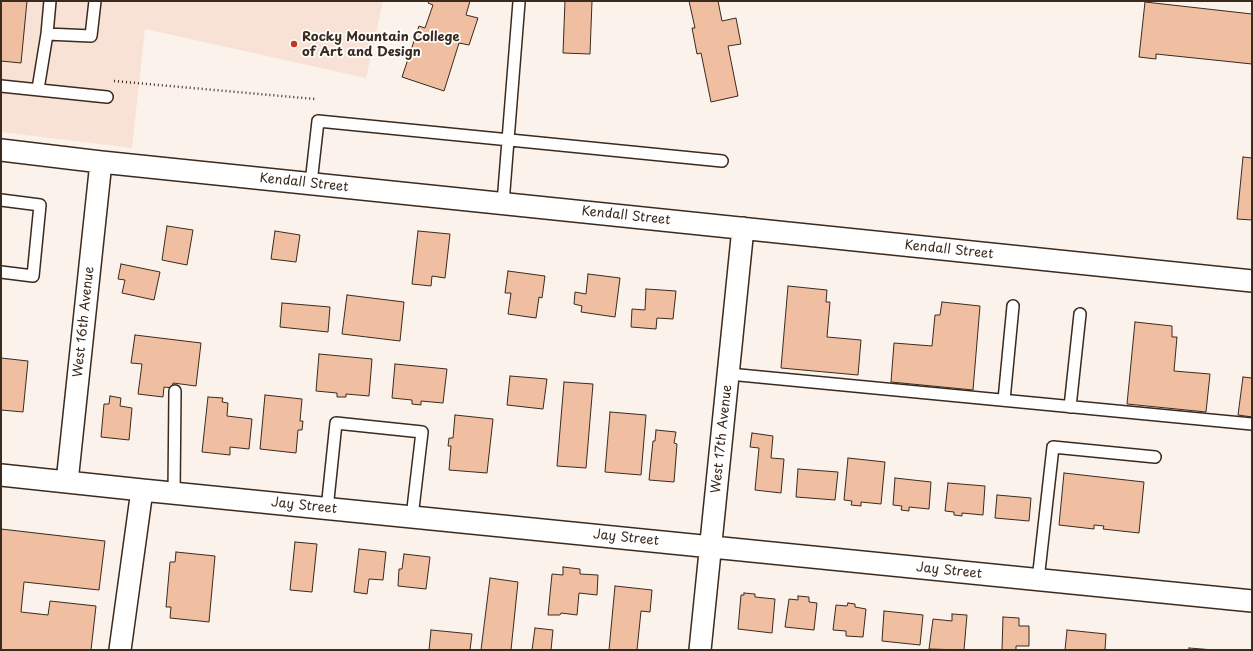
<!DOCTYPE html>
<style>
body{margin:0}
#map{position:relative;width:1253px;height:651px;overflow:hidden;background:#fcf2ec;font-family:"Playpen Sans",sans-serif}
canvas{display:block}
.frame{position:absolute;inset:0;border:2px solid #3b2a1e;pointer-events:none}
</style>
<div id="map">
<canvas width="1253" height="651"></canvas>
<div class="frame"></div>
</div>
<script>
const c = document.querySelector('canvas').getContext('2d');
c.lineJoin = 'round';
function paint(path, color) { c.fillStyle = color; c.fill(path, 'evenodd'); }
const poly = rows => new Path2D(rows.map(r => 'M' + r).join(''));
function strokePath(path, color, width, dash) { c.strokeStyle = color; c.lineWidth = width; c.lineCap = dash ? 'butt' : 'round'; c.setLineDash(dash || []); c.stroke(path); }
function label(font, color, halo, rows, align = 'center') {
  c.font = font + ' "Playpen Sans",sans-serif'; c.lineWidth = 3.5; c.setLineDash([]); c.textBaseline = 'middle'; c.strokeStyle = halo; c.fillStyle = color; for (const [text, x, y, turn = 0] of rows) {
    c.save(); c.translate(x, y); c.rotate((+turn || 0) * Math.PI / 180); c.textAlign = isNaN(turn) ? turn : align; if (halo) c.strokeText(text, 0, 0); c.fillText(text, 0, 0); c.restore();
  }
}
paint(poly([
 [1,1,383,1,366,78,145,29,132,148,1,132]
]), '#f8e2d5');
const building = poly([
 [1,1,27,1,21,63,1,61,1,1],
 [429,1,470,1,466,15,478,18,469,45,459,43,444,91,402,77,419,26,425,28,433,5,428,3,429,1],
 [565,1,592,1,590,54,563,53,565,1],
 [689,1,718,1,722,21,736,18,741,44,728,46,738,96,711,102,701,53,697,54,692,28,695,28,689,1],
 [1145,2,1252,14,1252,64,1156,54,1156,59,1139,57,1145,2],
 [1243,157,1252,158,1252,220,1237,219,1243,157],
 [167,226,193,230,187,265,162,260,167,226],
 [275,231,300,235,296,262,271,259,275,231],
 [418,231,450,234,445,278,432,276,431,286,412,284,418,231],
 [121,264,160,272,154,300,122,293,125,280,118,279,121,264],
 [508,271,545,276,542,298,539,297,536,318,508,314,511,293,505,293,508,271],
 [588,274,620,278,615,317,581,312,582,306,574,304,575,292,586,294,588,274],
 [788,286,827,290,826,302,830,302,827,337,861,340,858,375,781,368,788,286],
 [646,289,676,291,673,319,657,318,656,329,631,327,632,309,645,310,646,289],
 [347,295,404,302,400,341,342,334,347,295],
 [942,302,980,306,973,390,891,382,894,343,932,346,935,315,940,315,942,302],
 [282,303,330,307,328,332,280,327,282,303],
 [1135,322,1172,326,1172,337,1177,337,1174,371,1210,374,1206,412,1127,404,1135,322],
 [135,335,201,343,196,386,173,383,172,388,164,387,163,397,138,394,142,364,131,363,135,335],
 [319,354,372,359,369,396,346,394,346,397,337,397,337,393,316,391,319,354],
 [1,358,28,361,23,412,1,410,1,358],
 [395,364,447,369,443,403,421,401,421,405,412,404,412,400,392,398,395,364],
 [510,376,547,379,543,409,507,405,510,376],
 [1243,377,1252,378,1252,417,1238,415,1243,377],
 [564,382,593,384,586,468,557,466,564,382],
 [265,395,302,399,300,421,303,421,302,430,298,430,296,453,260,449,265,395],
 [110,396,121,398,120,406,132,408,129,440,101,437,104,404,109,404,110,396],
 [208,397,223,398,222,402,228,403,227,416,252,419,249,449,230,447,230,455,202,452,208,397],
 [610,412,646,415,641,475,605,472,610,412],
 [455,415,493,419,487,473,449,470,451,446,448,446,449,438,453,438,455,415],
 [656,430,676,432,674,443,677,444,674,482,649,480,653,441,655,441,656,430],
 [752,433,773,436,771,458,784,459,781,493,755,490,759,448,750,447,752,433],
 [848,458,885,462,881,504,861,502,861,506,851,505,852,501,844,500,848,458],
 [798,469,838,472,835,500,796,497,798,469],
 [1064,473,1144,482,1139,533,1103,529,1104,526,1094,525,1094,529,1059,525,1064,473],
 [895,478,931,482,929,509,909,507,909,511,901,510,902,506,893,505,895,478],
 [948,483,985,486,983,515,962,513,962,516,954,515,954,512,945,511,948,483],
 [997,495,1031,498,1029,521,995,518,997,495],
 [1,529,105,541,99,590,24,582,21,612,48,615,50,601,96,606,91,650,1,650,1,529],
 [295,542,317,544,312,592,290,590,295,542],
 [359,549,386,552,383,580,369,579,367,594,354,592,359,549],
 [176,552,215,556,209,622,170,618,171,607,166,607,170,562,175,562,176,552],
 [404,554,430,557,426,589,398,586,399,569,402,569,404,554],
 [563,567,580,569,580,574,598,575,597,595,579,593,577,615,561,613,560,615,548,615,552,574,563,575,563,567],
 [490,578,518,582,511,650,481,650,490,578],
 [615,586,652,590,650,612,641,611,637,650,609,650,615,586],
 [744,593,755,594,755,597,775,599,772,633,738,629,741,595,744,595,744,593],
 [798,596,809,597,809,602,817,603,814,630,785,627,789,599,798,600,798,596],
 [848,603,855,604,855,607,866,609,863,637,846,636,846,631,833,630,836,605,847,606,848,603],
 [884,611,923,615,920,645,882,641,884,611],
 [952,614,967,615,964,650,929,649,933,619,952,621,952,614],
 [1003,617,1019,618,1019,626,1029,626,1029,646,1016,646,1016,650,1002,650,1003,617],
 [535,628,553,630,551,650,532,650,535,628],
 [431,630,472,634,470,650,429,650,431,630],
 [1067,630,1106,634,1105,650,1065,650,1067,630],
 [1189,648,1214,650,1189,650,1189,648]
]);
paint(building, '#f0bea0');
strokePath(building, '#3b2a1e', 1);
const lane = poly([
 [47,34,91,36,95,1],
 [1,86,107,97],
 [38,89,47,34,50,1],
 [311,183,318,121,722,161],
 [1,200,40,205,33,276,1,272],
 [503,203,519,2],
 [729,374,1252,424],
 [1004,400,1013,306],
 [1070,407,1080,314],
 [174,494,175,391],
 [327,509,336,423,422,432,412,517],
 [1038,580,1053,447,1155,457]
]);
const street = poly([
 [1,150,101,162,1252,281],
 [1,475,142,490,1252,601],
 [67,482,101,162],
 [120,650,142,490],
 [700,650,743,228]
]);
strokePath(lane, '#3b2a1e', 14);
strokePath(street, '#3b2a1e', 24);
strokePath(poly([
 [114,81,315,99]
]), '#3b2a1e', 2.5, [1, 3]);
strokePath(lane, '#fff', 11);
strokePath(street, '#fff', 21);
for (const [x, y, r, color] of [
 [294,44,4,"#c8321e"]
]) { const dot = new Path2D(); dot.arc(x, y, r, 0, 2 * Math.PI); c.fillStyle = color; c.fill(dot); strokePath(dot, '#fff', 1.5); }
label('bold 13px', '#3b2a1e', '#fff', [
 ["Rocky Mountain College",302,37],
 ["of Art and Design",302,52]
], 'left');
label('13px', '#3b2a1e', '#fff', [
 ["Kendall Street",304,183,6],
 ["Kendall Street",626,216,6],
 ["Kendall Street",949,250,6],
 ["West 16th Avenue",84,322,-84],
 ["West 17th Avenue",722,439,-84],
 ["Jay Street",304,506,6],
 ["Jay Street",626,538,6],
 ["Jay Street",949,571,6]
]);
</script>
